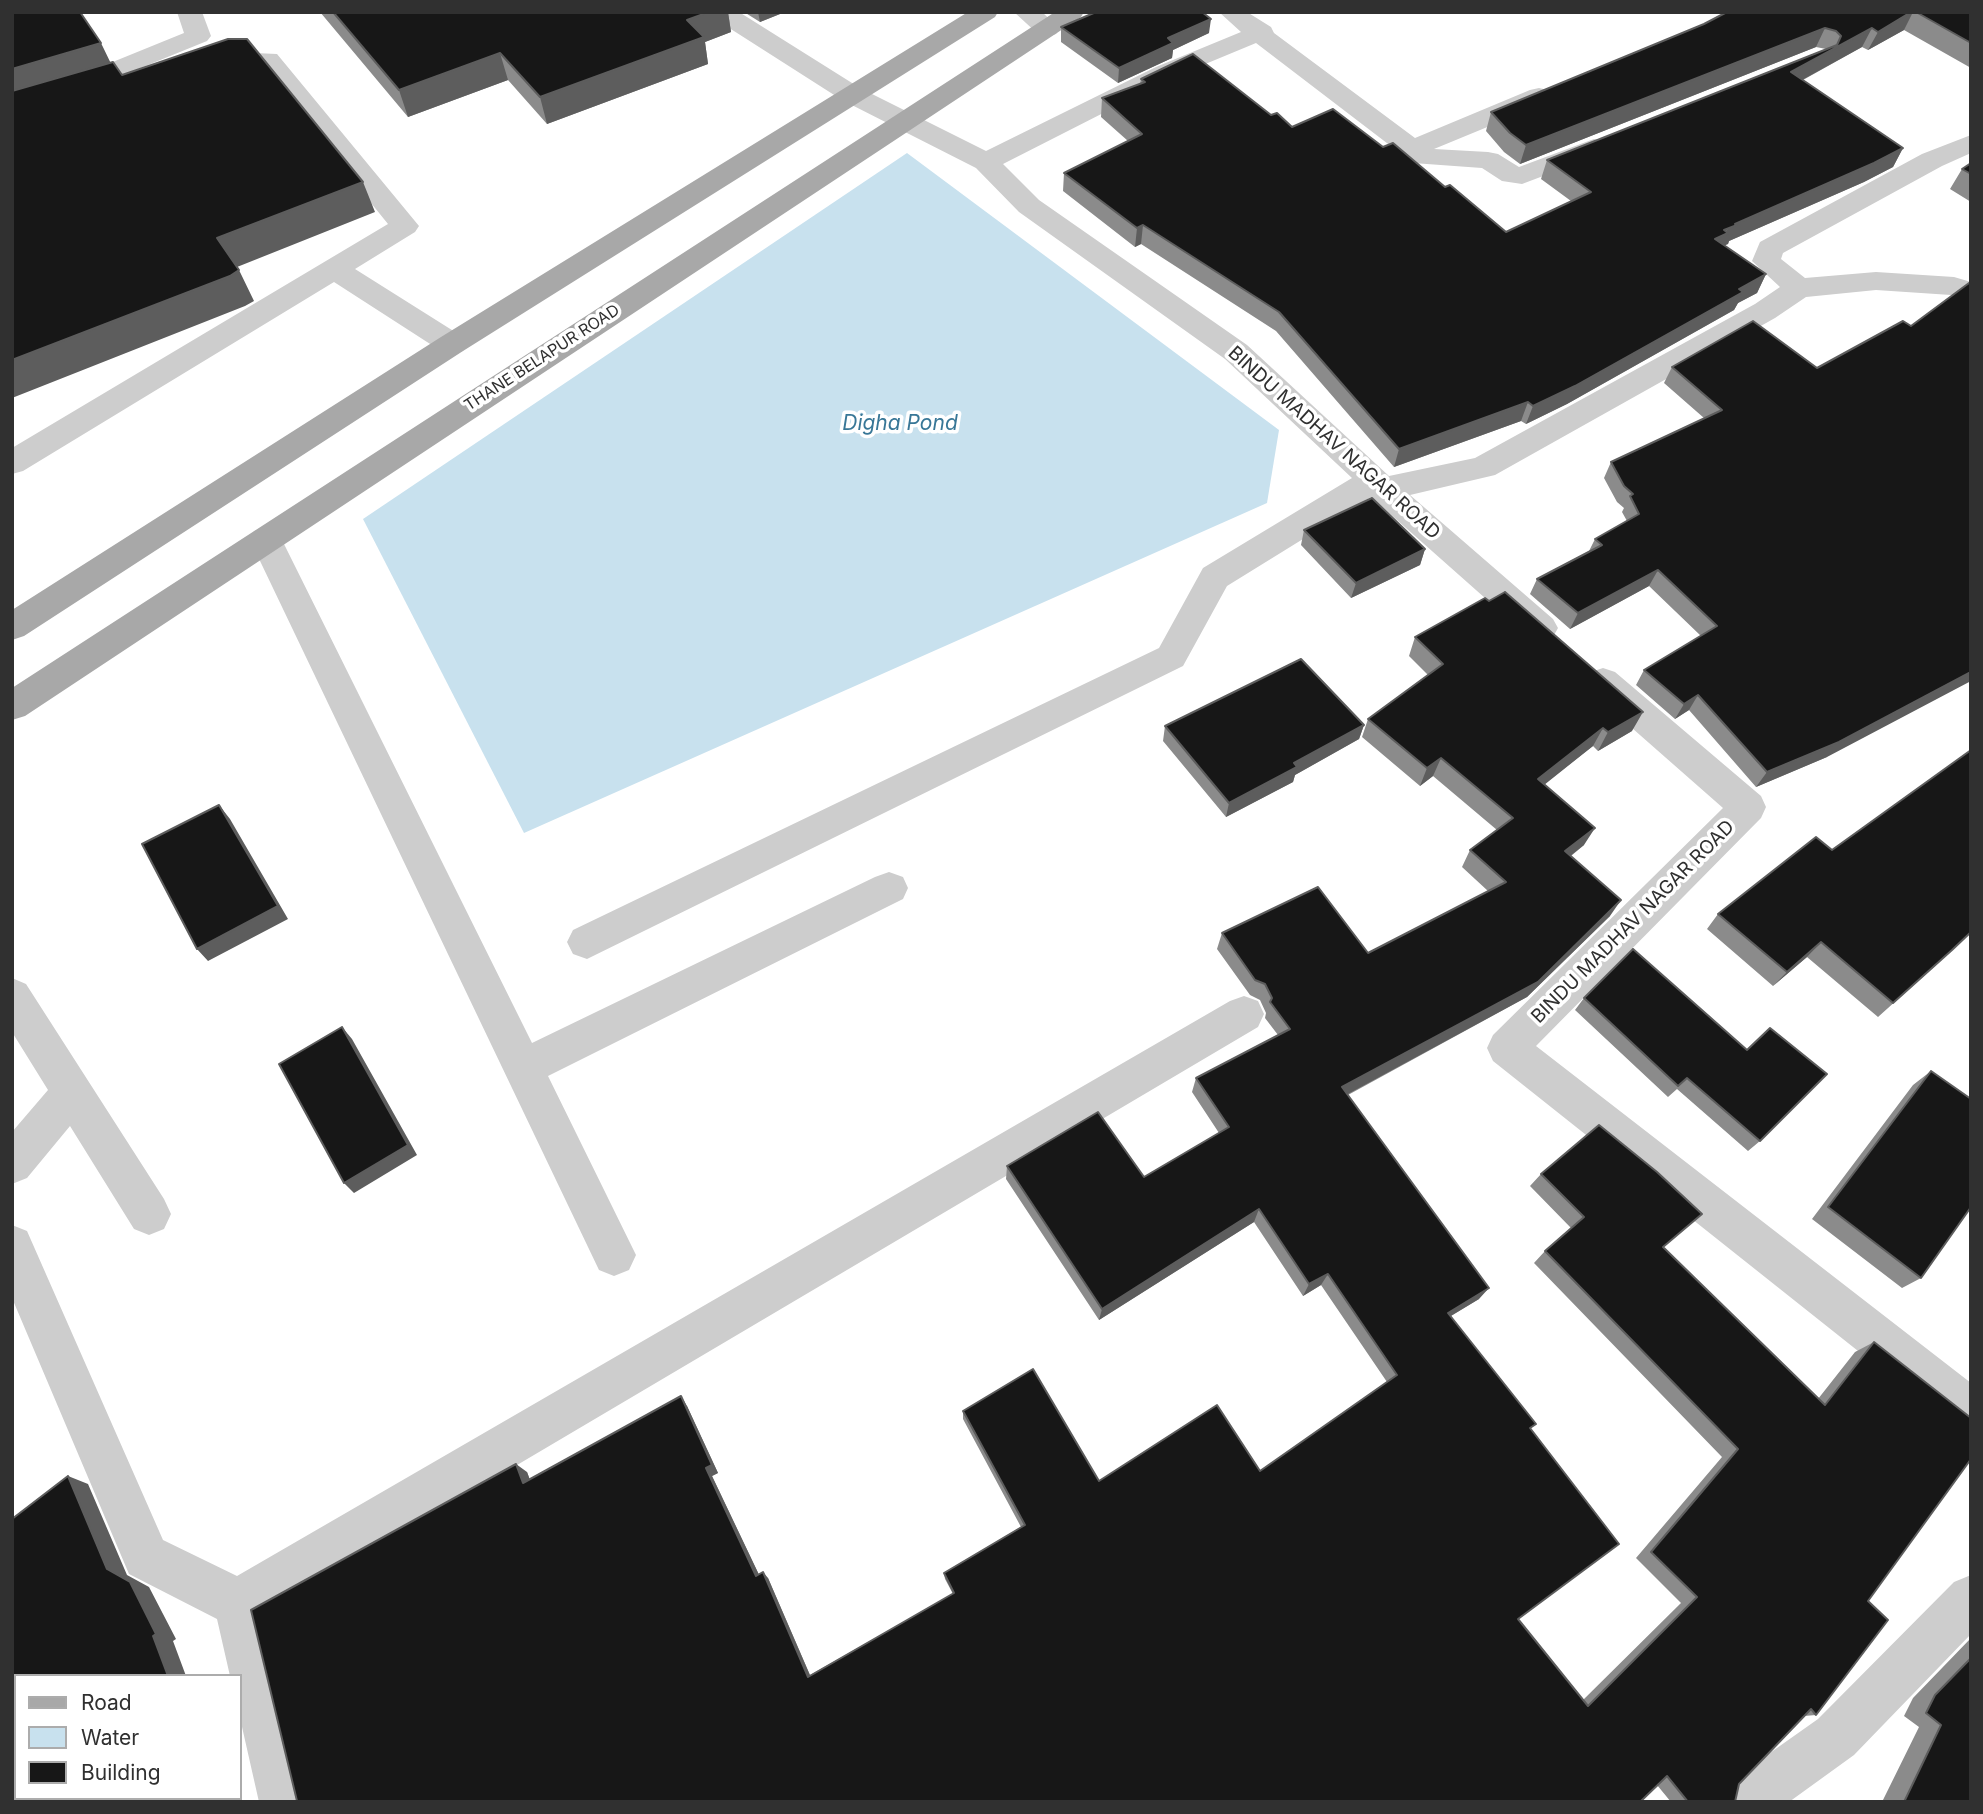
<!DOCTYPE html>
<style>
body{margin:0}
#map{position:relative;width:1983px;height:1814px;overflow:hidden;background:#fff;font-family:Inter,sans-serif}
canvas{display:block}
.frame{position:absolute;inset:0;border:14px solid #303030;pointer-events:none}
.legend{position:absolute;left:14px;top:1674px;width:228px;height:126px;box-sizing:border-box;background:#fff;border:2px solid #acacac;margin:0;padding:9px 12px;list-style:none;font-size:21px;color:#303030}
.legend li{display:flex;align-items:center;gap:14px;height:35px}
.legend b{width:35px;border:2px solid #acacac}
</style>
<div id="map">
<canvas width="1983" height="1814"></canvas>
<div class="frame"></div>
<ul class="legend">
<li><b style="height:9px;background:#a8a8a8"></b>Road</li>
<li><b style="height:19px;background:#c8e1ee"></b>Water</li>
<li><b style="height:19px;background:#171717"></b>Building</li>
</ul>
</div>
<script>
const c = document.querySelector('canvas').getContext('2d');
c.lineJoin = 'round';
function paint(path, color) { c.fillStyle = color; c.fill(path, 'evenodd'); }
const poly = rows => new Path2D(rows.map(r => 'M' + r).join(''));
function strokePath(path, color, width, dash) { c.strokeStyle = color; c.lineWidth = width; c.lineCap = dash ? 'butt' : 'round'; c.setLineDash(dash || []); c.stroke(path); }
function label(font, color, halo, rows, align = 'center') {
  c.font = font + ' Inter,sans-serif'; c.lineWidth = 7; c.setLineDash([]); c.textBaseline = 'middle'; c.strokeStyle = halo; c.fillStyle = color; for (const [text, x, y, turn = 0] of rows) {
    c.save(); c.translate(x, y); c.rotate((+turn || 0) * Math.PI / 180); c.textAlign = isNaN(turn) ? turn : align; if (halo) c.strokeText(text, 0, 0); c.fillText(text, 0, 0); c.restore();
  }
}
paint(poly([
 [907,153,1279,430,1267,503,524,833,363,519]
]), '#c8e1ee');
paint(poly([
 [177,12,202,12,211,36,207,41,111,80,12,110,12,94,93,70,184,33,177,12],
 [709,12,739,12,860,88,986,151,1156,67,1241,32,1219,12,1247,12,1271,27,1274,33,1415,138,1530,90,1539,88,1548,90,1552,96,1548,102,1434,149,1488,152,1498,154,1519,167,1594,139,1604,141,1607,147,1604,153,1522,184,1502,181,1482,168,1413,163,1256,43,1174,77,1003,164,1039,200,1247,345,1389,476,1475,458,1755,304,1780,287,1752,261,1760,242,1922,154,1971,135,1971,153,1942,166,1783,253,1781,259,1805,278,1876,272,1954,277,1971,282,1971,301,1951,295,1876,290,1806,297,1775,318,1495,475,1410,495,1553,619,1558,628,1553,637,1541,641,1529,637,1371,497,1227,586,1183,666,587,959,573,954,567,942,573,930,1159,648,1203,568,1352,478,1225,359,1019,212,976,168,842,100,712,17,709,12],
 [1014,12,1042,12,1060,29,1056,34,1047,37,1038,34,1014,12],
 [210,51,277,54,419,226,415,232,355,269,463,337,467,344,463,351,452,354,441,351,334,282,23,471,12,474,12,448,388,224,261,67,201,64,197,59,201,54,210,51],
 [266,528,278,531,282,540,532,1043,875,877,889,872,903,877,908,888,903,899,548,1076,636,1255,629,1270,614,1276,599,1270,250,540,254,531,266,528],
 [1603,668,1615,672,1761,796,1766,807,1761,818,1536,1046,1971,1383,1971,1435,1955,1428,1493,1061,1487,1048,1493,1035,1723,808,1591,692,1585,682,1591,672,1603,668],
 [12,978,26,984,164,1199,171,1214,164,1229,149,1235,134,1229,70,1126,27,1178,12,1184,12,1132,48,1090,12,1032,12,978],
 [1244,996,1258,1001,1264,1014,1258,1027,265,1614,311,1802,259,1802,240,1718,240,1676,230,1676,217,1619,129,1574,12,1298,12,1225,27,1231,163,1540,237,1576,1230,1001,1244,996],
 [1971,1575,1971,1634,1854,1755,1789,1802,1718,1802,1726,1784,1818,1719,1954,1582,1971,1575]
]), '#cdcdcd');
paint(poly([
 [968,12,998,12,995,17,463,351,24,636,12,640,12,610,441,337,968,12],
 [1055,12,1084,12,1081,17,25,716,12,720,12,688,1055,12]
]), '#a8a8a8');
paint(poly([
 [320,12,728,12,731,32,705,42,708,64,547,124,508,80,408,117],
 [744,12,785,12,760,22],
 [1727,12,1971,12,1971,68,1904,30,1868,50,1862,47,1803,80,1903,148,1893,167,1864,182,1729,241,1728,244,1724,245,1766,274,1757,293,1738,303,1734,310,1567,404,1526,424,1521,421,1394,467,1276,331,1141,244,1135,247,1063,191,1064,173,1128,141,1101,117,1102,98,1140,84,1141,79,1271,115,1292,127,1383,147,1445,187,1506,232,1571,201,1541,179,1547,160,1826,49,1816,47,1520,164,1504,152,1486,131,1491,112,1704,24],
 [1061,27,1209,33,1173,50,1172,58,1118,83,1061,42],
 [1971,163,1971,202,1950,189,1962,169],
 [1753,321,1827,757,1756,787,1689,710,1675,719,1636,685,1644,670,1701,636,1649,586,1570,629,1530,594,1537,579,1589,551,1595,539,1627,521,1622,512,1624,508,1617,502,1604,478,1611,462,1704,418,1664,383,1672,367],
 [1304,530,1425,549,1420,565,1351,598,1301,545],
 [1415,637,1632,731,1598,751,1593,746,1544,784,1584,845,1571,856,1610,916,1527,997,1348,1095,1479,1299,1451,1316,1530,1428,1518,1619,1583,1700,1681,1603,1636,1558,1722,1457,1534,1263,1545,1251,1571,1228,1530,1186,1541,1174,1663,1247,1818,1399,1855,1352,1874,1342,1868,1601,1816,1715,1804,1716,1739,1784,1735,1802,1671,1802,1657,1785,297,1801,527,1472,530,1480,687,1406,718,1473,712,1476,759,1575,768,1578,810,1675,953,1594,945,1579,944,1573,1021,1527,963,1419,963,1411,1099,1481,1260,1471,1387,1382,1321,1285,1303,1296,1254,1222,1099,1320,1006,1179,1007,1166,1144,1177,1219,1133,1192,1092,1196,1078,1278,1035,1265,1018,1266,1013,1260,1000,1250,995,1217,949,1222,933,1368,953,1488,891,1462,867,1470,850,1497,830,1433,776,1420,786,1362,737,1368,719,1428,675,1409,656],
 [1364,725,1359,739,1295,775,1293,782,1226,817,1163,741,1165,726],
 [1718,914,1936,965,1878,1017,1807,957,1773,986,1707,929],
 [1633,949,1760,1141,1748,1151,1677,1089,1668,1097,1575,1010,1584,998],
 [1931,1071,1921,1278,1902,1288,1812,1219,1913,1085],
 [1971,1638,1971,1802,1882,1802,1919,1727,1904,1716,1913,1698]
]), '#8b8b8b');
paint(poly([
 [709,12,728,12,731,32,705,42,708,64,547,124,540,97,687,20],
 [758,12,785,12,760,22],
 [1911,12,1913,12,1904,30,1868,50,1878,32],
 [1211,19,1209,33,1173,50,1172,58,1118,83,1119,68,1168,38],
 [1825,28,1816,47,1520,164,1526,145],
 [1872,28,1862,47,1782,91,1791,72],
 [101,43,116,74,12,105,12,69],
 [500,53,508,80,408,117,399,90],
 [1903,148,1893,167,1864,182,1729,241,1728,244,1721,247,1715,239,1735,224],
 [363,182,375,212,232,269,217,238],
 [1143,225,1141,244,1135,247,1137,228],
 [239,270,254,301,245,306,12,398,12,360],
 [1766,274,1757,293,1738,303,1734,310,1567,404,1526,424,1533,406],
 [1528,402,1521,421,1394,467,1399,449],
 [1425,549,1420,565,1351,598,1356,583],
 [1658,570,1649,586,1570,629,1578,613],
 [1971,672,1971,681,1827,757,1756,787,1767,772],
 [1698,695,1689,710,1675,719,1684,704],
 [1643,712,1632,731,1598,751,1608,732],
 [1364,725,1359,739,1295,775,1293,782,1226,817,1229,803,1294,763],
 [1603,728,1593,746,1529,797,1538,779],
 [1441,758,1433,776,1420,786,1427,768],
 [219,805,230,819,288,919,208,961,197,949],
 [1595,828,1584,845,1555,868,1565,851],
 [1621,900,1610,916,1527,997,1335,1101,1342,1087],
 [1821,942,1807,957,1773,986,1787,972],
 [342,1027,352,1039,417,1155,354,1193,344,1183],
 [1259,1209,1254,1222,1099,1320,1102,1309],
 [1328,1274,1321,1285,1303,1296,1309,1284],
 [1489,1288,1479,1299,1439,1323,1448,1313],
 [681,1396,687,1406,718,1473,712,1476,762,1581,756,1576,706,1468],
 [516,1464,527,1472,534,1491,523,1483],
 [68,1476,88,1484,127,1575,149,1587,176,1639,173,1641,186,1676,168,1676,107,1569],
 [763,1572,768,1578,812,1680,808,1677],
 [194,1798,213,1798,214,1802,195,1802]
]), '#5d5d5d');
const building = poly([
 [12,12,80,12,101,43,12,69,12,12],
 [333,12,709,12,687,20,704,37,540,97,500,53,399,90,333,12],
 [1096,12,1202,12,1211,19,1168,38,1173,43,1119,68,1061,27,1096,12],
 [1727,12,1911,12,1878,32,1872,28,1791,72,1903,148,1874,163,1735,224,1737,225,1724,230,1728,233,1715,239,1766,274,1739,289,1743,292,1575,386,1533,406,1528,402,1399,449,1279,312,1143,225,1137,228,1064,173,1142,134,1102,98,1145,82,1141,79,1193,54,1271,115,1277,113,1292,127,1333,109,1383,147,1393,143,1445,187,1450,185,1506,232,1591,192,1547,160,1837,45,1841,36,1836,31,1825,28,1526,145,1510,133,1491,112,1704,24,1727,12],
 [1916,12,1971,12,1971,43,1916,12],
 [228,39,247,39,363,182,217,238,239,270,230,276,12,360,12,91,113,62,122,75,228,39],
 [1971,163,1971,174,1962,169,1971,163],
 [1969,283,1971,284,1971,672,1839,742,1767,772,1698,695,1684,704,1644,670,1717,626,1658,570,1578,613,1537,579,1602,545,1595,539,1639,514,1630,496,1633,494,1624,486,1611,462,1722,410,1672,367,1753,321,1817,368,1903,321,1911,326,1969,283],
 [1372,498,1425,549,1356,583,1304,530,1372,498],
 [1505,592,1643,712,1608,732,1603,728,1538,779,1595,828,1565,851,1621,900,1538,982,1342,1087,1489,1288,1448,1313,1536,1424,1530,1428,1619,1544,1518,1619,1588,1706,1697,1597,1651,1552,1738,1449,1545,1251,1584,1217,1541,1174,1599,1125,1657,1172,1702,1214,1663,1247,1825,1405,1874,1342,1971,1418,1971,1459,1868,1601,1888,1620,1816,1715,1811,1709,1739,1784,1735,1802,1688,1802,1667,1776,1640,1802,295,1802,297,1801,251,1610,516,1464,523,1483,681,1396,712,1465,706,1468,756,1576,763,1572,808,1677,954,1593,944,1573,1025,1525,963,1411,1033,1369,1099,1481,1217,1405,1260,1471,1397,1375,1328,1274,1309,1284,1259,1209,1102,1309,1007,1166,1098,1112,1144,1177,1229,1127,1196,1078,1290,1029,1270,1002,1272,998,1265,984,1255,980,1222,933,1318,887,1368,953,1506,882,1470,850,1513,818,1441,758,1427,768,1368,719,1443,664,1415,637,1485,598,1489,601,1505,592],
 [1301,659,1364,725,1294,763,1297,767,1229,803,1165,726,1301,659],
 [1971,750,1971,932,1952,950,1893,1003,1821,942,1787,972,1718,914,1816,837,1832,850,1971,750],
 [219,805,278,906,197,949,142,844,219,805],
 [1633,949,1747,1050,1770,1028,1827,1074,1760,1141,1687,1078,1678,1086,1584,998,1633,949],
 [342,1027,408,1145,344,1183,279,1064,342,1027],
 [1931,1071,1971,1099,1971,1207,1921,1278,1828,1207,1931,1071],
 [68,1476,107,1569,130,1582,156,1634,153,1636,168,1676,16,1676,16,1798,194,1798,195,1802,12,1802,12,1519,68,1476],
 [1971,1658,1971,1802,1904,1802,1941,1725,1926,1713,1935,1695,1971,1658]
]);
paint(building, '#171717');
strokePath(building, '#5d5d5d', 2);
label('16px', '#303030', '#fff', [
 ["THANE BELAPUR ROAD",542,358,-33]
]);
label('19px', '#303030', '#fff', [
 ["BINDU MADHAV NAGAR ROAD",1334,443,42],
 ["BINDU MADHAV NAGAR ROAD",1633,922,-45]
]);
label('italic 21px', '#387797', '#fff', [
 ["Digha Pond",900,424]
]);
</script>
